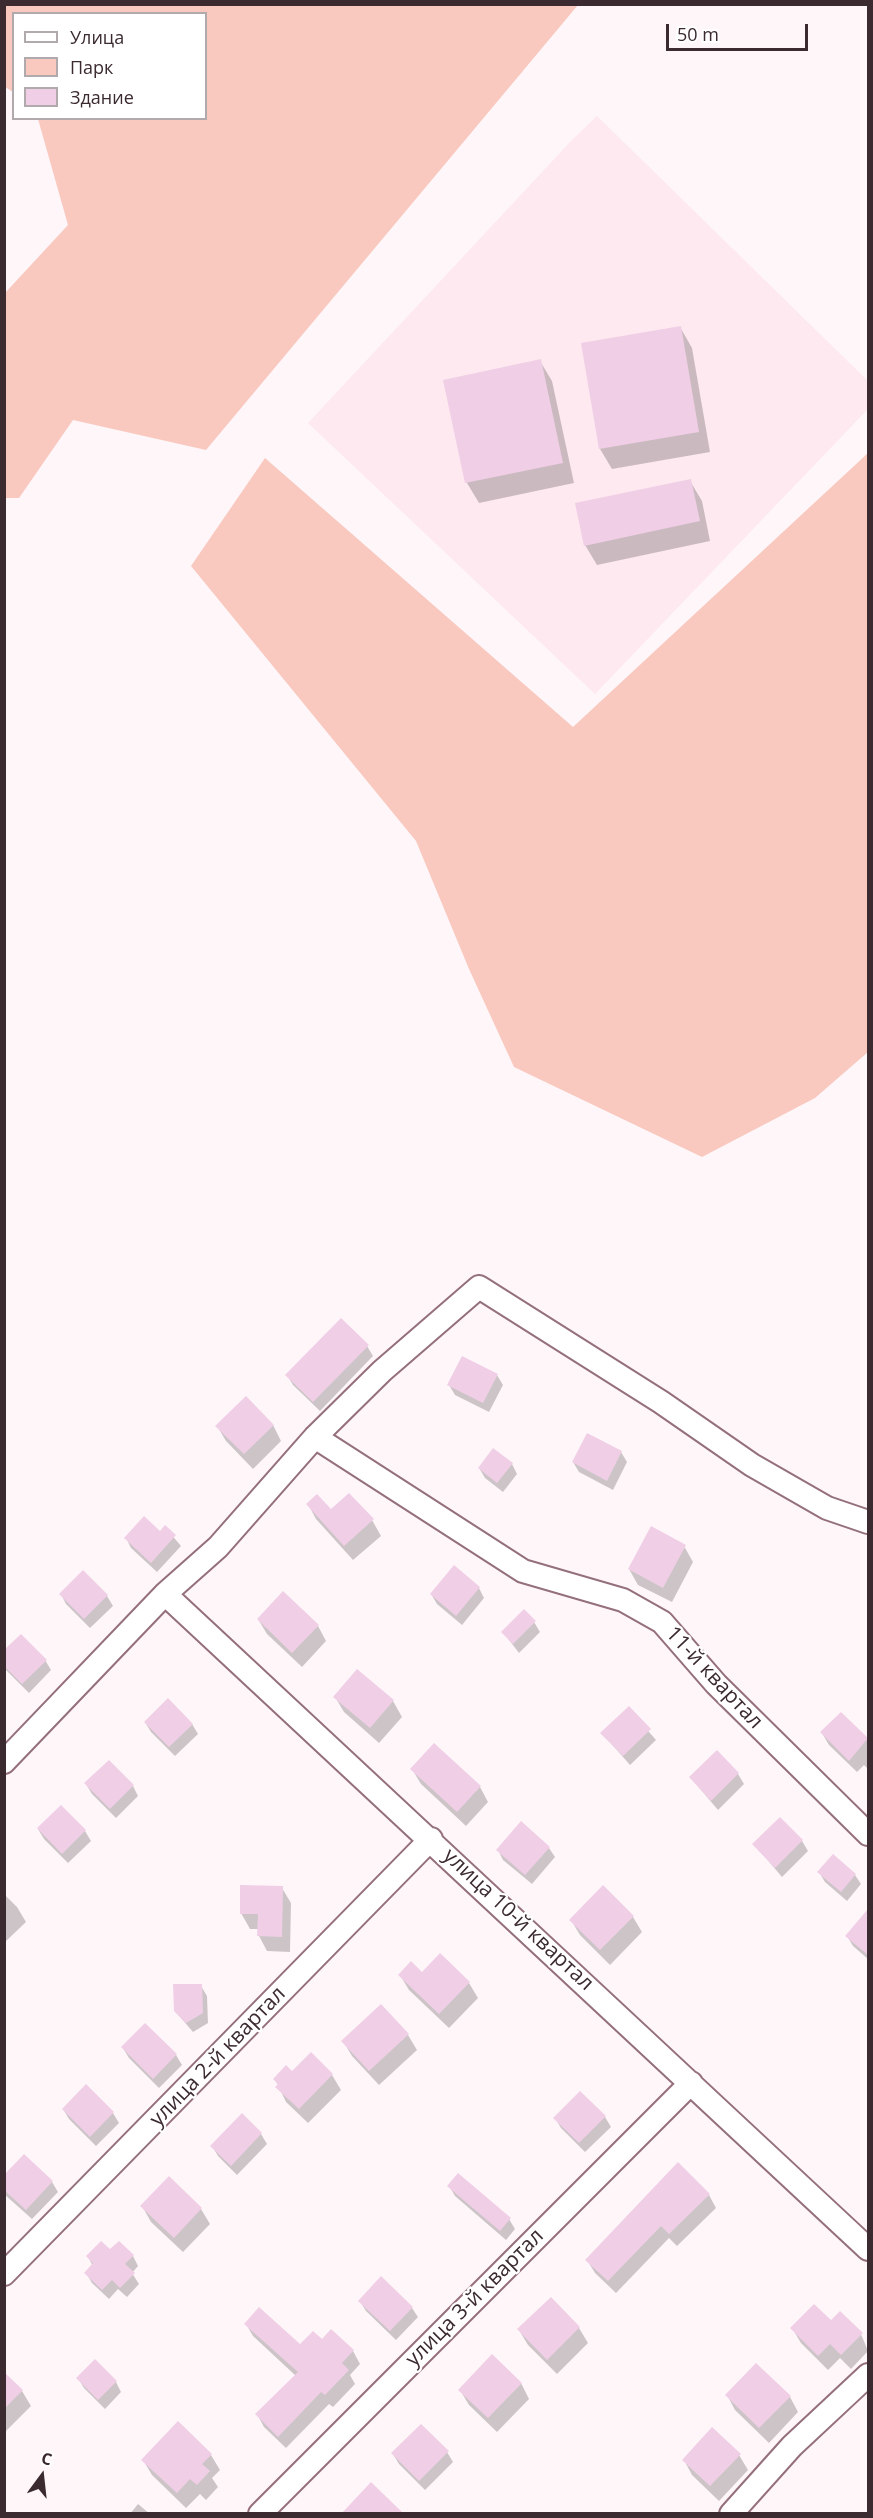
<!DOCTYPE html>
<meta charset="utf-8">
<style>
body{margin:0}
#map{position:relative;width:873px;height:2518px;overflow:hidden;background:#fff6f9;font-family:"Open Sans",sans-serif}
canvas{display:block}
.frame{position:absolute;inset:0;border:6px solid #3b2b31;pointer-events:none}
.legend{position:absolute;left:12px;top:12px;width:195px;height:108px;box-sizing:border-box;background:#fff;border:2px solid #b1aaad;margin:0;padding:8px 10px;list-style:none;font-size:18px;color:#3b2b31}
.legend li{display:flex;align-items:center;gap:12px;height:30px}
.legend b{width:30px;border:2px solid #b1aaad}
.north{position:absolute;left:12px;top:2446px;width:60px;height:60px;-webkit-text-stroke:4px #fff;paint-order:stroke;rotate:15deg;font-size:16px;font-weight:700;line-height:24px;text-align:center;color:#3b2b31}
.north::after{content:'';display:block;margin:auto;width:21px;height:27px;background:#3b2b31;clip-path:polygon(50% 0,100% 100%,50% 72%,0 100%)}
.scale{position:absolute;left:666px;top:24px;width:142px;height:27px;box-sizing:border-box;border:3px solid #3b2b31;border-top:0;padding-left:8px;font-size:18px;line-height:21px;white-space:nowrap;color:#3b2b31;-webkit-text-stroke:4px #fff;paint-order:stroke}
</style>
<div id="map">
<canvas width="873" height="2518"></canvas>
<div class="frame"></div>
<ul class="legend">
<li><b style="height:8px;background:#fff"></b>Улица</li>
<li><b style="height:16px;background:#f9c9bf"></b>Парк</li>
<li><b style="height:16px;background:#f0cee6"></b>Здание</li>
</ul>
<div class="north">С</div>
<div class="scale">50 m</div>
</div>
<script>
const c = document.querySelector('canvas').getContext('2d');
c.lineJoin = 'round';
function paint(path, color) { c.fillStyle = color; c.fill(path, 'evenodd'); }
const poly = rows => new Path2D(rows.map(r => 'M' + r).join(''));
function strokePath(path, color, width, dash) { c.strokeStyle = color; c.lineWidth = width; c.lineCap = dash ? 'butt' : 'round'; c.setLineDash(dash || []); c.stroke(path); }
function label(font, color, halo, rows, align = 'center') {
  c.font = font + ' "Open Sans",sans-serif'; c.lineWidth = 4.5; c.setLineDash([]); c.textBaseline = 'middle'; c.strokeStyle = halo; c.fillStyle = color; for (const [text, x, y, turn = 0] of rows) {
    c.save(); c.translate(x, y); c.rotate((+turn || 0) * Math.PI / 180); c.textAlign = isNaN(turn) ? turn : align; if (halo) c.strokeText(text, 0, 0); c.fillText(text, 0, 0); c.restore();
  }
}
paint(poly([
 [597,116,868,381,868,409,595,694,308,423,571,141]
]), '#fde9ef');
paint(poly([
 [5,4,578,4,578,5,206,450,73,420,19,498,5,498,5,293,68,225,38,119,206,118,206,14,14,14,13,92,5,87],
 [868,453,868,1052,815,1098,702,1157,514,1067,469,969,416,841,191,566,265,458,573,727]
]), '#f9c9bf');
paint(poly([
 [680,327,692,348,710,452,612,469,600,449],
 [540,361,552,381,574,483,479,503,467,483,445,381],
 [690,481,702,501,710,541,597,565,585,545],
 [367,1346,373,1356,320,1411,293,1385,287,1375],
 [497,1375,503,1385,489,1412,455,1395,449,1385],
 [273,1425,281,1441,253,1469,226,1441,217,1426],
 [587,1435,621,1452,627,1462,613,1490,579,1472,573,1462],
 [512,1464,517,1474,503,1492,485,1478,479,1468],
 [308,1504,372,1520,381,1536,353,1560,316,1519],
 [165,1527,181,1546,157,1572,131,1548,126,1538,161,1533],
 [684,1546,693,1562,672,1602,638,1585,629,1569],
 [83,1572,107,1596,113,1606,90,1628,66,1604,61,1594],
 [479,1588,484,1598,462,1625,437,1604,431,1594],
 [258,1619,318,1626,326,1641,302,1667,267,1634],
 [534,1622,540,1632,519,1653,503,1632],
 [4,1652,45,1660,51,1670,29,1693,4,1668],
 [358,1671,393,1701,402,1717,379,1743,344,1712,335,1697],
 [628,1708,656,1740,630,1765,602,1733],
 [841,1714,868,1741,868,1769,864,1765,857,1772,829,1745,822,1733],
 [145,1722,192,1724,198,1734,175,1756,151,1732],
 [717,1752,738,1774,744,1784,718,1810,690,1777],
 [412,1769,480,1787,488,1802,466,1826,421,1784],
 [86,1784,133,1786,138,1796,116,1818,92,1794],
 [61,1807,85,1831,91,1841,68,1863,44,1839,38,1829],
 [802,1841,808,1851,782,1877,754,1844],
 [549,1848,555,1857,532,1884,503,1860,498,1850],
 [819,1872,855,1875,861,1884,847,1901,825,1882],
 [282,1888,291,1903,290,1952,267,1951,259,1936,259,1929,250,1929,241,1913],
 [4,1894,17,1907,26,1922,4,1943],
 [633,1917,642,1932,610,1965,580,1935,571,1920],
 [861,1920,868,1926,868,1959,853,1946,847,1936],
 [422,1974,469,1983,478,1998,449,2028,409,1990,400,1975],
 [201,1986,207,1996,208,2023,193,2032,175,2011],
 [381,2006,408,2035,417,2050,379,2085,352,2056,343,2041],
 [145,2025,176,2055,182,2065,159,2088,129,2058,123,2048],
 [292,2073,332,2075,341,2090,308,2123,286,2102,275,2079],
 [63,2109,113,2113,119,2123,96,2146,69,2119],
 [242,2115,261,2134,267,2144,237,2175,218,2156,212,2146],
 [605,2117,611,2127,585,2152,561,2128,555,2118],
 [4,2177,52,2182,58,2192,32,2219,4,2194],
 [169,2178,201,2209,210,2224,183,2252,151,2222,142,2206],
 [449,2186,509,2219,515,2229,506,2240,455,2196],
 [709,2195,716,2208,677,2246,669,2238,616,2293,595,2273,587,2260],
 [110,2252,133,2256,138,2266,132,2273,139,2284,127,2297,118,2289,109,2299,92,2283,86,2273,93,2266,88,2257],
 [360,2301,412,2308,418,2317,396,2340,366,2311],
 [246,2324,300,2346,322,2341,332,2331,353,2351,360,2364,350,2375,355,2384,333,2407,329,2404,286,2448,264,2427,257,2414,296,2376,253,2336],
 [579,2328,588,2343,557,2374,528,2345,519,2330],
 [792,2328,861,2334,868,2351,851,2369,840,2358,828,2370,801,2343],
 [95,2361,116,2382,121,2392,105,2409,84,2388,78,2378],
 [4,2374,22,2391,31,2406,4,2433],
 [521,2383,529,2399,497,2432,469,2405,460,2390],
 [727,2395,790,2397,798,2412,769,2443,735,2410],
 [447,2452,453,2462,425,2490,399,2464,393,2454],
 [211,2455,220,2470,212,2478,218,2487,206,2500,200,2494,186,2508,152,2475,143,2460],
 [739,2455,748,2470,719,2501,692,2475,684,2460],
 [138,2504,150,2514,130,2514]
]), '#0003');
paint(poly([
 [681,326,699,432,599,449,581,343],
 [541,359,563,463,465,483,443,380],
 [691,479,700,521,584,546,575,503],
 [341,1318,369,1345,313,1402,285,1375],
 [462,1356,498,1374,483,1403,447,1385],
 [246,1396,274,1425,244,1454,215,1426],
 [587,1433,622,1451,607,1481,572,1462],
 [493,1448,513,1463,497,1483,478,1468],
 [349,1493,374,1519,344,1546,306,1504,317,1494,331,1509],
 [144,1516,160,1531,165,1525,176,1535,151,1563,124,1538],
 [651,1526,686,1545,663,1588,628,1569],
 [454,1565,480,1587,456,1616,430,1594],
 [83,1570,108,1595,84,1619,59,1594],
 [283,1591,319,1625,292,1653,257,1619],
 [524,1609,536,1621,513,1644,501,1632],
 [21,1634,47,1660,22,1684,4,1666,4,1650],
 [357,1669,394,1700,370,1728,333,1697],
 [168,1698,193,1724,169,1747,144,1722],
 [629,1706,651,1729,623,1756,600,1733],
 [841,1712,868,1738,849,1761,820,1732],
 [434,1743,481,1786,457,1812,410,1769],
 [717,1750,739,1773,711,1801,689,1777],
 [109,1760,134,1785,110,1809,84,1783],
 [61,1805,86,1830,62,1854,37,1828],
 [780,1817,803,1840,775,1868,752,1844],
 [521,1821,550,1847,525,1875,496,1850],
 [833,1854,856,1874,841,1892,817,1872],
 [240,1885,283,1886,282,1937,257,1936,258,1914,240,1914],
 [603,1885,634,1916,600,1950,569,1920],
 [868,1909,868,1955,845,1936],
 [440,1953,470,1982,439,2014,398,1975,411,1961,422,1972],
 [173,1984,202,1984,203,2013,186,2023,174,2011],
 [381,2004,409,2034,369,2071,341,2041],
 [145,2023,177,2054,153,2079,121,2047],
 [311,2052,333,2074,299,2109,275,2087,278,2084,273,2079,286,2065,292,2071],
 [86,2084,114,2112,90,2137,62,2109],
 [580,2091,606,2116,579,2143,553,2118],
 [242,2113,262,2133,231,2166,210,2146],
 [24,2154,53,2181,26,2210,4,2190,4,2175],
 [678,2162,710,2194,669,2234,661,2226,608,2281,585,2260],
 [458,2173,511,2218,500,2231,447,2186],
 [169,2176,202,2208,174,2238,140,2206],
 [101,2241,110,2249,119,2241,134,2255,125,2264,135,2273,120,2288,112,2280,102,2290,84,2273,93,2263,86,2256],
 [381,2276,413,2307,390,2331,358,2301],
 [551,2297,580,2327,547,2360,517,2329],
 [814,2304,831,2320,840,2311,863,2333,841,2355,830,2344,818,2356,790,2328],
 [259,2307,300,2344,313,2331,322,2339,331,2329,354,2350,342,2363,349,2370,325,2395,321,2392,278,2437,255,2414,298,2372,244,2324],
 [492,2354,522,2383,488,2418,458,2390],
 [95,2359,117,2381,98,2400,76,2378],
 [756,2363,791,2396,759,2428,725,2395],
 [4,2372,23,2390,4,2409],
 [178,2421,212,2454,202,2464,210,2471,197,2485,190,2479,177,2493,141,2460],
 [421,2424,449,2451,419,2481,391,2453],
 [712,2427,741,2454,710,2486,682,2460],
 [371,2482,404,2514,341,2514]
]), '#f0cee6');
const minor = poly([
 [315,1437,523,1571,623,1600,662,1622,716,1684,868,1834],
 [165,1594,868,2249],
 [4,1762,165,1594,218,1547,315,1437,382,1371,479,1287,661,1402,752,1465,827,1508,868,1522],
 [4,2274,431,1839],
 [260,2514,691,2083],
 [731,2514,792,2446,868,2375]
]);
strokePath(minor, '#946f7c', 26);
strokePath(minor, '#fff', 22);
label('21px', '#3b2b31', '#fff', [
 ["11-й квартал",714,1678,47],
 ["улица 10-й квартал",518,1920,43],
 ["улица 2-й квартал",218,2057,-46],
 ["улица 3-й квартал",475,2298,-45]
]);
</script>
